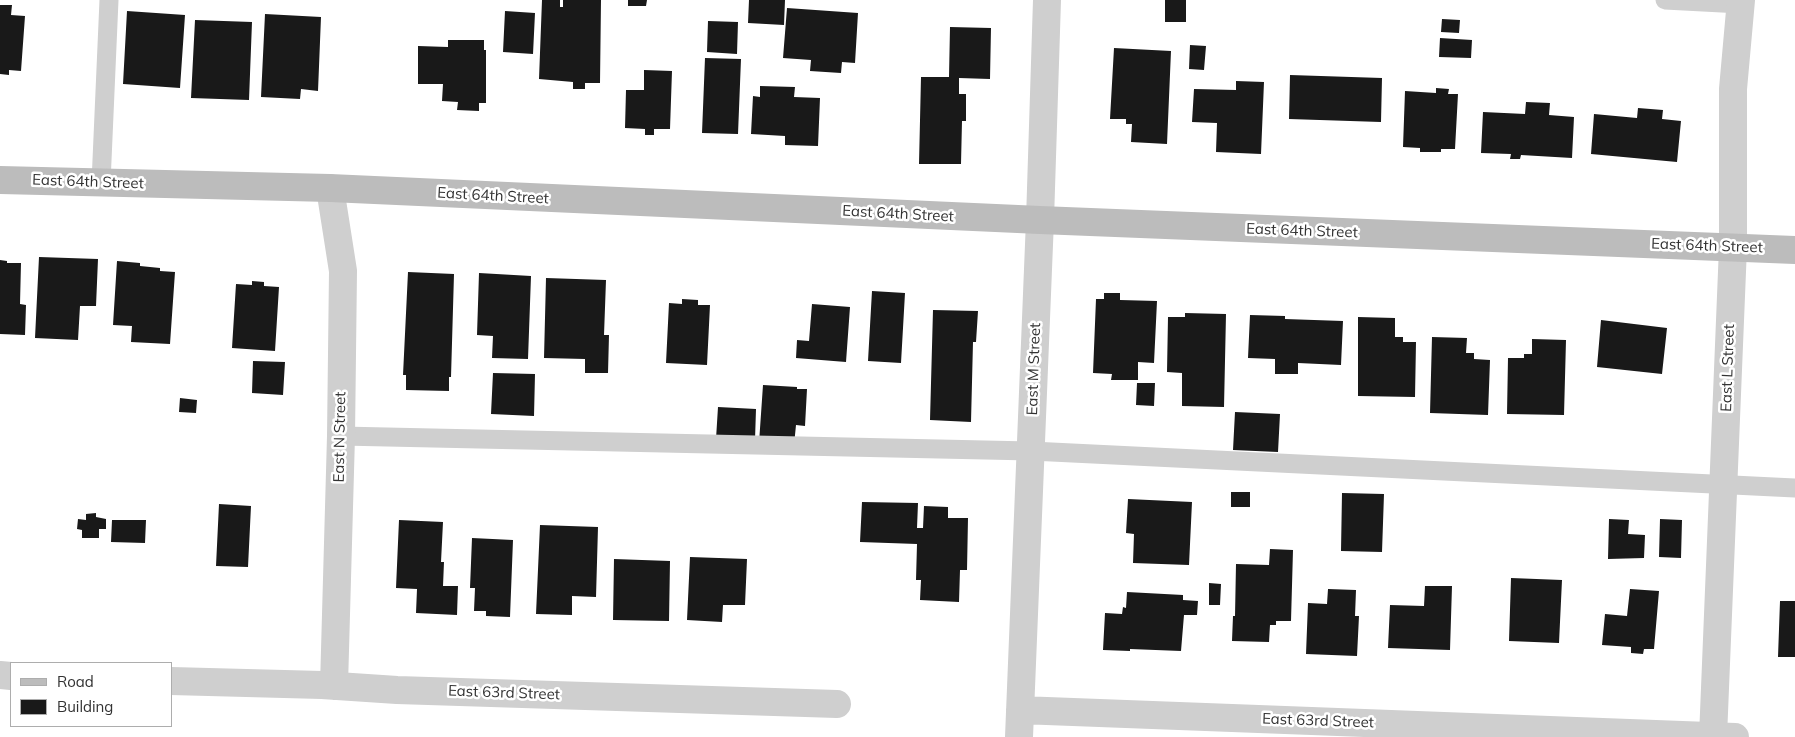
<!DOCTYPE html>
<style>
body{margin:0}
#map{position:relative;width:1795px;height:737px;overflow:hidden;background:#fff;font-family:Mulish,sans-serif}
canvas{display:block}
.legend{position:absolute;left:10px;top:662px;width:162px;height:65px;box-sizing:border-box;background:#fff;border:1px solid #adadad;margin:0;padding:6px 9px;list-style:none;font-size:15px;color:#323232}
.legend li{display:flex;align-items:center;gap:10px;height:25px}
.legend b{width:25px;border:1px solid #adadad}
</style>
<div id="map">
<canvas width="1795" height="737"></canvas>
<ul class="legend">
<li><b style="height:6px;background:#bcbcbc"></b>Road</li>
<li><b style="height:14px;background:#191919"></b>Building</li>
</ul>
</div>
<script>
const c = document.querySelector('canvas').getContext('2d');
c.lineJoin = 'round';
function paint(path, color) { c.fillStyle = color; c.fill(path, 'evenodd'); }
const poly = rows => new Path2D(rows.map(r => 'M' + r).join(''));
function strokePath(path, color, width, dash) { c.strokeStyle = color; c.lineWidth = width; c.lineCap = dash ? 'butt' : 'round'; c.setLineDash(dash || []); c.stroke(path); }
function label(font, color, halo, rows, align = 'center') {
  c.font = font + ' Mulish,sans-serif'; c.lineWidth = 5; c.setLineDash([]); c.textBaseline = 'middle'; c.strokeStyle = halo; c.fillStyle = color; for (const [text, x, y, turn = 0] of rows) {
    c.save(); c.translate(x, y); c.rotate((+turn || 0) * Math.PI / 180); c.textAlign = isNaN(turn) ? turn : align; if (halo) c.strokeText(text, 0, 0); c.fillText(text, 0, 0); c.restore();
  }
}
paint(poly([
 [542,0,560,0,560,7,563,7,563,0,601,0,600,83,585,83,585,89,573,89,573,82,539,79],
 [628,0,647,0,646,6,628,6],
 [749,0,785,0,784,25,748,23],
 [1165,0,1186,0,1186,22,1165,22],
 [0,5,12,5,11,15,25,16,21,71,9,70,9,75,0,74],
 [787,8,858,13,855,63,842,62,841,73,810,71,811,60,783,58],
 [127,11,185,15,180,88,123,84],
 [505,11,535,13,533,54,503,52],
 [265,14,321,17,318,91,301,89,300,99,261,97],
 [1442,19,1460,20,1459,33,1441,32],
 [195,20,252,22,249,100,191,98],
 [708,21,738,22,737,54,707,52],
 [950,27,991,28,990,79,959,78,959,94,966,94,966,121,962,121,961,164,919,164,921,77,949,77],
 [1440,38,1472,40,1471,58,1439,57],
 [448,40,484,40,484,50,486,50,486,103,479,103,479,111,457,110,458,102,442,101,443,84,418,84,418,46,448,47],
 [1190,45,1206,46,1204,70,1189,69],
 [1114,48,1171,51,1167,144,1131,142,1132,124,1126,124,1126,119,1110,119],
 [705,58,741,59,738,134,702,133],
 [644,70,672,71,670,129,654,129,654,135,645,135,645,129,625,128,626,90,644,90],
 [1290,75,1382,78,1381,122,1289,119],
 [1236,81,1264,82,1261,154,1216,152,1217,123,1192,122,1194,89,1236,90],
 [760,86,795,87,794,97,820,98,818,146,785,145,785,136,751,134,753,96,760,97],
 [1436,88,1449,89,1448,94,1458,94,1455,149,1441,149,1441,152,1420,152,1420,148,1403,147,1405,91,1436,93],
 [1526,102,1550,103,1549,115,1574,117,1572,158,1521,155,1520,159,1510,159,1511,154,1481,153,1483,112,1525,114],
 [1638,108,1663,110,1662,119,1681,121,1677,162,1591,154,1594,114,1637,118],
 [39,257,98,259,96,306,80,306,78,340,35,338],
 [0,260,7,261,7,263,21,263,20,304,26,305,25,335,0,334],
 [117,261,140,263,140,266,160,268,160,271,175,272,170,344,131,342,132,326,113,325],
 [408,272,454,274,451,377,449,377,449,391,406,390,406,375,403,375],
 [479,273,531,276,528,359,492,358,493,336,477,335],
 [546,278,606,280,604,335,609,335,608,373,585,373,585,359,544,358],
 [252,281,264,282,264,286,279,287,275,351,232,348,236,284,252,285],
 [872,291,905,293,901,363,868,361],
 [1104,293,1120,293,1120,300,1157,301,1154,363,1138,362,1138,380,1111,380,1112,374,1093,373,1096,299,1104,299],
 [682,299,698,300,698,305,710,305,707,365,666,363,669,303,682,304],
 [812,304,850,307,846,362,796,358,797,340,809,341],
 [933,310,978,311,976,342,973,342,971,422,930,420],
 [1185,313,1226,314,1224,407,1182,406,1182,373,1167,372,1168,317,1185,317],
 [1250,315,1285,316,1285,319,1343,321,1341,365,1298,363,1298,374,1275,374,1275,359,1248,358],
 [1358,317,1395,318,1395,337,1403,337,1403,342,1416,342,1415,397,1358,396],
 [1601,320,1667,328,1662,374,1597,367],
 [1432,337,1467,338,1466,353,1474,353,1474,359,1490,360,1488,415,1430,413],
 [1532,339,1566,340,1564,415,1507,414,1508,358,1524,358,1524,354,1532,354],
 [253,361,285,362,283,395,252,393],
 [493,373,535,374,534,416,491,414],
 [1137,383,1155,383,1154,406,1136,405],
 [763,385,797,387,797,389,807,389,805,426,796,425,794,445,759,443],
 [180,398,197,400,196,413,179,412],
 [718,407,756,409,755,440,716,439],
 [1235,412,1280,414,1278,452,1233,450],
 [1231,492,1250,492,1250,507,1231,507],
 [1342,493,1384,494,1382,552,1341,551],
 [1128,499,1192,502,1189,565,1133,563,1134,534,1126,533],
 [862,502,918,503,917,528,923,528,924,506,948,507,948,518,968,518,967,570,960,570,959,602,920,600,921,580,916,580,917,544,860,542],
 [219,504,251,506,248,567,216,566],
 [96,513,96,517,106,519,106,529,99,529,99,538,82,538,82,530,77,529,78,519,86,520,86,514],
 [1609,519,1629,520,1628,534,1645,535,1644,558,1608,559],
 [1660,519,1682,520,1681,558,1659,557],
 [112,520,146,520,145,543,111,542],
 [399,520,443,522,441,562,444,562,443,586,458,586,457,615,416,613,417,589,396,588],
 [540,525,598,527,596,597,572,596,572,615,536,614],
 [472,538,513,540,510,617,486,616,486,611,474,611,475,588,470,588],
 [1270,549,1293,550,1291,621,1276,621,1276,625,1270,625,1269,642,1232,641,1233,616,1235,616,1236,564,1269,565],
 [690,557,747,559,745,605,723,605,722,622,687,620],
 [614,559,670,561,669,621,613,620],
 [1511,578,1562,580,1559,643,1509,641],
 [1209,583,1221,584,1220,605,1209,605],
 [1425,586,1452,586,1450,650,1388,648,1390,605,1424,606],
 [1328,589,1356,590,1355,616,1359,616,1357,656,1306,654,1308,603,1327,604],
 [1630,589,1659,591,1654,649,1644,649,1643,654,1631,653,1631,647,1602,645,1605,614,1627,616],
 [1127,592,1183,595,1183,600,1198,601,1197,615,1184,615,1181,651,1130,649,1130,651,1103,650,1105,613,1122,614,1123,607,1126,608],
 [1780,601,1795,601,1795,657,1778,657]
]), '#191919');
strokePath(poly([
 [1665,0,1741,4],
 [101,183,109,0],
 [341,436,1031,451,1795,488]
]), '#cfcfcf', 19);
strokePath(poly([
 [330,188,343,271,341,436,334,686],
 [0,675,11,676],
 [171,681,322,685,397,690,837,704],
 [1020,710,1735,737],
 [1019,737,1040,220,1047,0],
 [1713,737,1733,247,1733,89,1741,0]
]), '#cfcfcf', 28);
strokePath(poly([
 [0,180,330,188,1040,220,1795,250]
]), '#bcbcbc', 28);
label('15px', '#323232', '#fff', [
 ["East 64th Street",88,182,2],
 ["East 64th Street",493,196,3],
 ["East 64th Street",898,214,3],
 ["East 64th Street",1302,231,2],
 ["East 64th Street",1707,246,2],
 ["East L Street",1728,368,-88],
 ["East M Street",1034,369,-88],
 ["East N Street",340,437,-89],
 ["East 63rd Street",504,693,2],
 ["East 63rd Street",1318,721,2]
]);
</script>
